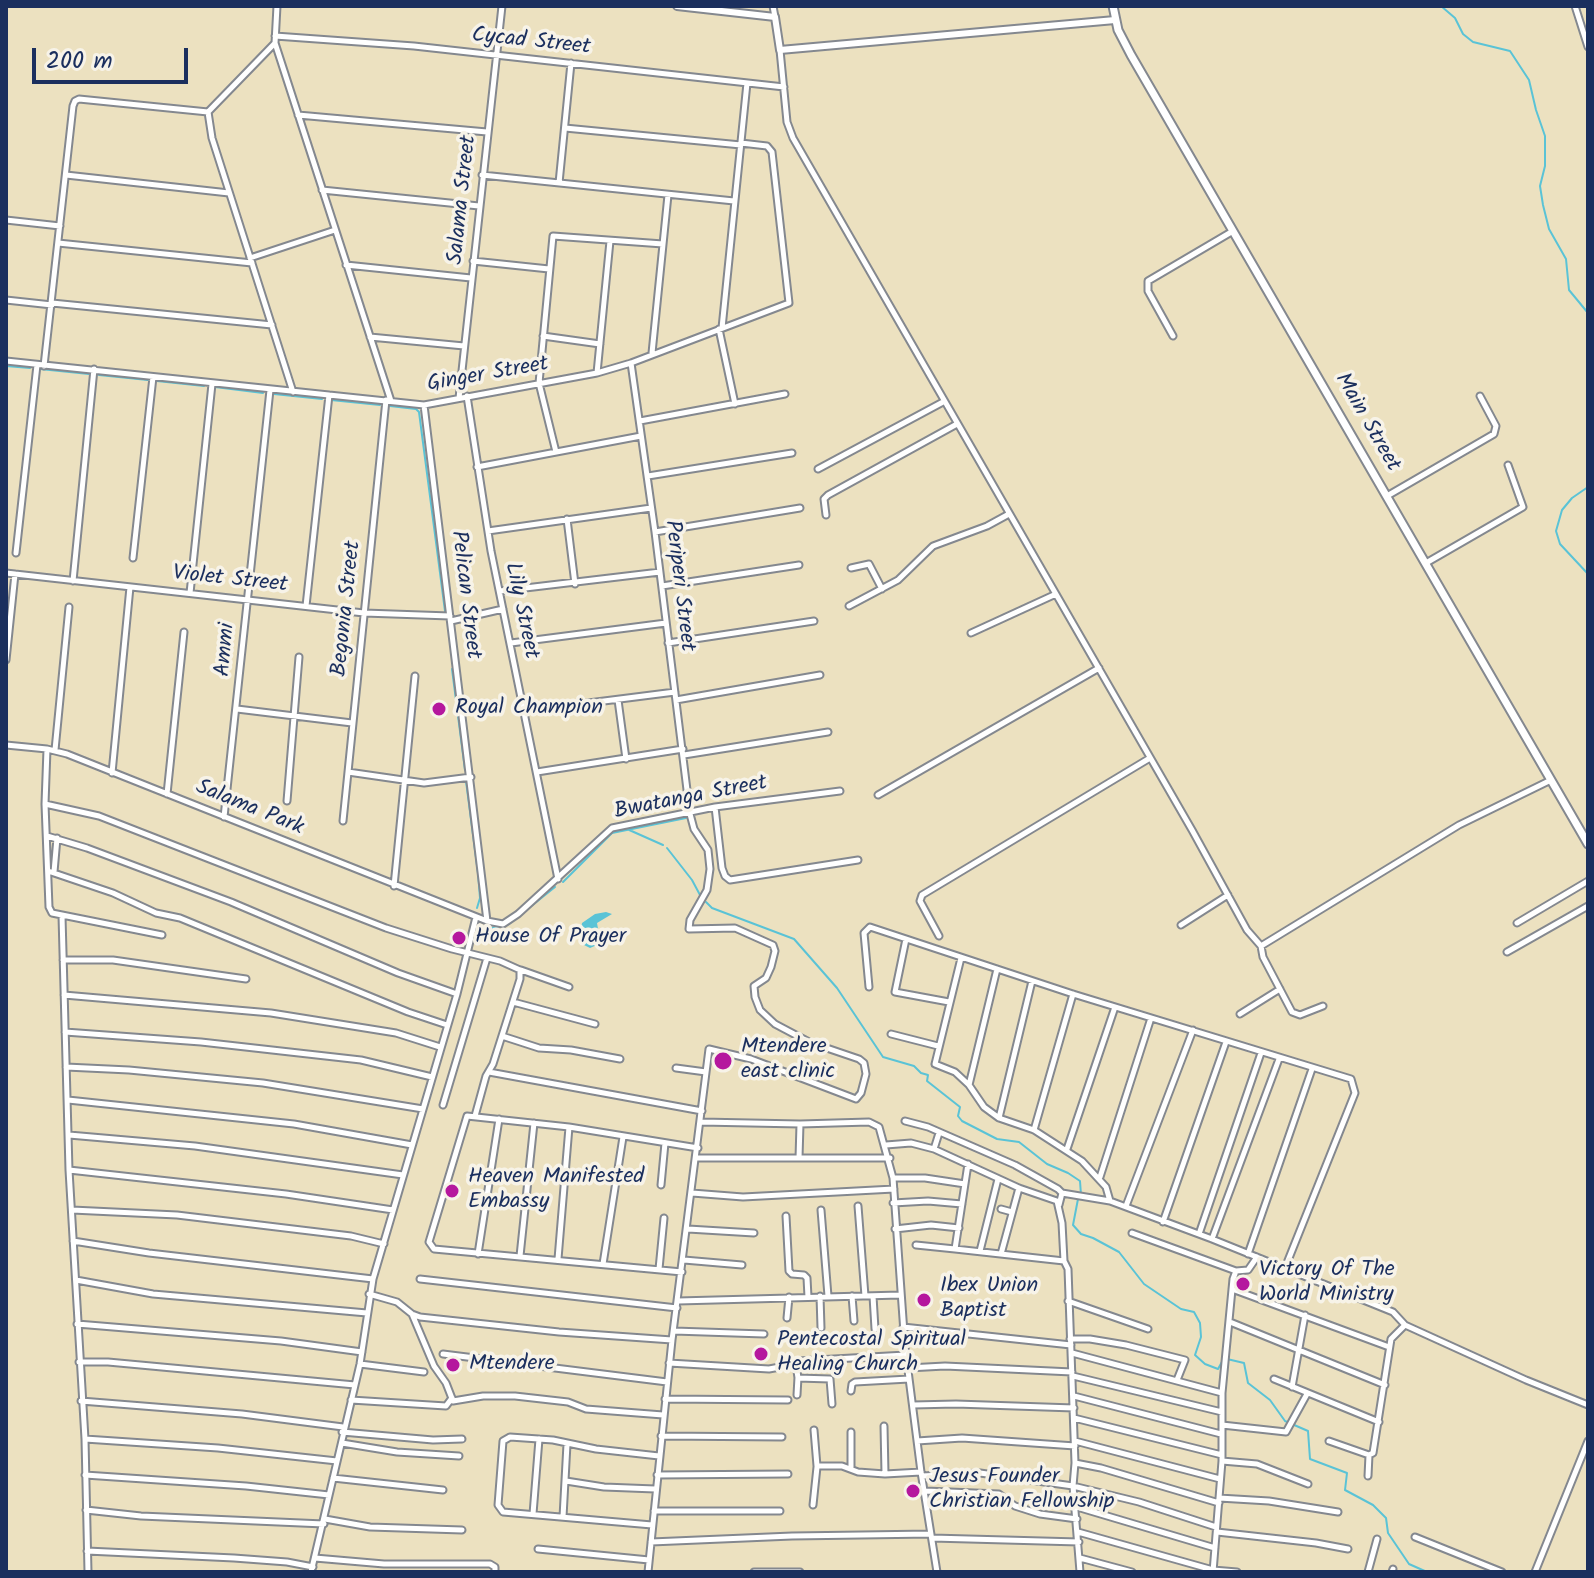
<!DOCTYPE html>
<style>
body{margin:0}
#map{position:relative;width:1594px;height:1578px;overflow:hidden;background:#ece1c0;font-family:Kalam,sans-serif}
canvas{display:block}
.frame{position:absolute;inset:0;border:8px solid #1b2f5e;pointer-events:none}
.scale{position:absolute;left:32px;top:48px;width:156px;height:36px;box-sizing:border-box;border:4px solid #1b2f5e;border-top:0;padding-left:10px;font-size:24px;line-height:28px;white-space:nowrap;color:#1b2f5e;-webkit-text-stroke:6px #f7f3e8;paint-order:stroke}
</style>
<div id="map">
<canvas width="1594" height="1578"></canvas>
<div class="frame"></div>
<div class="scale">200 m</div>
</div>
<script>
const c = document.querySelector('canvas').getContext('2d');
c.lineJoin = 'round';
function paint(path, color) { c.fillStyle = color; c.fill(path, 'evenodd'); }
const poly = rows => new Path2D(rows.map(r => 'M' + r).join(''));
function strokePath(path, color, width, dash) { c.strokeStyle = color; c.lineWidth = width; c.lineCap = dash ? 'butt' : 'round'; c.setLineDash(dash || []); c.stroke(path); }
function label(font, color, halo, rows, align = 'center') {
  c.font = font + ' Kalam,sans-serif'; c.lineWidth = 7; c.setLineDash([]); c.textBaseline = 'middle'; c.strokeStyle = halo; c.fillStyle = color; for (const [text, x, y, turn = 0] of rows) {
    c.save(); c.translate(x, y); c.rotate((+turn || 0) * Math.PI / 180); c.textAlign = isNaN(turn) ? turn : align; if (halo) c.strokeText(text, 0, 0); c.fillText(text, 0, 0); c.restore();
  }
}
paint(poly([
 [606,912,612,914,597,923,600,940,597,945,590,948,584,945,580,938,582,923,595,914]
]), '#5ac3d6');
strokePath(poly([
 [1441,6,1455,18,1463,34,1473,42,1510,51,1529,80,1536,110,1545,136,1545,166,1540,186,1543,205,1549,229,1566,259,1569,290,1588,313],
 [6,366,30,368],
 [40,369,89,374],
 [99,375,148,380],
 [157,381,204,386],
 [215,387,263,393],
 [274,394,322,399],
 [331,400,380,405],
 [390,406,416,409,419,412,445,611],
 [1588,487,1572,498,1562,510,1556,531,1560,544,1588,574],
 [452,669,465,770],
 [466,781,478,873,480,898,477,908],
 [627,829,663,845],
 [667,848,692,880,700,895],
 [563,882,612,833,686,818],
 [706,902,712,908,794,939,837,988,883,1057,914,1066,921,1073,928,1075,927,1081,960,1107,958,1116,962,1121,997,1139,1019,1142,1047,1164,1068,1173,1080,1181,1081,1195],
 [478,926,487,929,509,924,555,887],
 [1078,1199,1073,1225,1081,1234,1093,1238,1119,1252,1144,1284,1181,1309,1194,1312,1200,1323,1201,1337,1195,1355,1205,1364,1218,1369,1223,1360,1227,1359,1244,1363,1248,1383,1270,1400,1285,1421,1308,1431,1310,1459,1347,1473,1345,1490,1373,1505,1386,1518,1388,1533,1409,1564,1427,1572]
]), '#5ac3d6', 2);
const minor = poly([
 [773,6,775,17],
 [1575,6,1588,47],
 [275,36,414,46,784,87],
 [275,43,391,401],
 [780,50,787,122,793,138,1192,830,1247,930,1261,946,1459,825,1551,780],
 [208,112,212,138,293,392],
 [208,112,275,43,277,6],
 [298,115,487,132],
 [565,128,741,145],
 [66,175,229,193],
 [482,175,734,201],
 [559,183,571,63],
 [322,190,479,206],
 [6,220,60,226],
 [58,243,252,263],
 [250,258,335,230],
 [473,261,549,269],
 [346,265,471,278],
 [6,300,52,305],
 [52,303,272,325],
 [722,328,747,83],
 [719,329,735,404],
 [543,336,600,344],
 [1173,336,1148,291,1148,281,1233,231],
 [370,337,464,346],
 [652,353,668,195],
 [6,361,424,405,597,373,631,363,789,303,772,152,767,146,741,143],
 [631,363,655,532,690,814,694,829,708,850,710,869,707,890,690,920,689,929,735,928,773,945,775,951,771,967,766,978,754,986,755,997,760,1010,775,1024,809,1042,859,1059,864,1063,866,1074,861,1093,856,1099,751,1059,709,1049,672,1340,648,1572],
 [44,366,73,106,75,101,79,99,208,112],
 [597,373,610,241],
 [467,396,491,551,558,879],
 [459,398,502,6],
 [640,421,785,394],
 [556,452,539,383,553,236,663,244],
 [477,467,641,436],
 [818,469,943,402],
 [648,476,792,453],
 [1387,496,1494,434,1496,426,1480,396],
 [826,515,824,499,828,495,957,424],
 [567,519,575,584],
 [488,531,651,508],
 [655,532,800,508],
 [16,553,37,365],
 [133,558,153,377],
 [1426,563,1523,507,1508,465],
 [851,568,869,564,882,589],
 [6,573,364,613,450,616],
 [73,581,94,369],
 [662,586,799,565],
 [500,591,660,572],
 [190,593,212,384],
 [306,606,329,395],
 [849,606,898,580,933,546,987,526,1009,514],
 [451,621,503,609],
 [971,633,1056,594],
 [511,643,666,623],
 [668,643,814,621],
 [6,660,15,574],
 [618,700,626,759],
 [676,700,820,675],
 [237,709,352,723],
 [525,711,675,692],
 [6,745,47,749,67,754,487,921,424,405],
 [47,749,45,804,49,907,52,913,162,935],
 [55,750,69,607],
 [684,755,828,732],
 [348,772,424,783,471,777],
 [537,772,683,749],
 [112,773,130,587],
 [167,794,184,632],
 [878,795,1099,668],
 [287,801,299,657],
 [45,804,99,816,386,928,452,949,500,961,520,970,520,979,493,1064,486,1076,475,1116],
 [715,807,722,868,725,876,730,880,858,860],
 [224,817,270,390],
 [343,821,386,400],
 [47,836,87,848,231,902,398,973,457,994],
 [48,871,113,893,156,913,180,918,408,1012,447,1025],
 [54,872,57,838],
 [394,886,415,676],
 [62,916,69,1170,85,1439,88,1572],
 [487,921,503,924,518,914,612,828,715,807,840,791],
 [1517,923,1588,881],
 [1181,925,1228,895],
 [939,936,920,901,922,895,1150,758],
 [906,939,895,992,949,1002],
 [1261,946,1263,957,1292,1012,1300,1015,1323,1006],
 [1507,952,1588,906],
 [961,958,935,1064,955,1072,969,1085,984,1107,999,1118,1034,1130,1082,1161,1106,1187,1110,1201,1212,1239,1393,1312,1405,1325,1526,1380,1588,1405],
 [63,960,113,960,246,979],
 [521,970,569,987],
 [869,987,864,933,870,927,1073,994,1351,1079,1355,1093,1285,1268],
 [64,995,271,1013,396,1033,440,1047],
 [513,1002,595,1024],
 [1240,1014,1280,989],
 [65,1032,201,1042,361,1060,432,1077],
 [891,1034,938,1046],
 [502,1036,539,1048,571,1050,620,1059],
 [66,1067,129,1070,263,1083,423,1109],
 [676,1068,706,1072],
 [489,1072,702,1111],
 [969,1085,997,969],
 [68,1100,294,1124,412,1145],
 [443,1105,487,958],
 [999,1118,1032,981],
 [905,1121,928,1127,1015,1165,1058,1189,1062,1193,1059,1205],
 [701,1122,800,1124,869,1122,879,1127,893,1178,905,1347,921,1472,937,1572],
 [1034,1130,1073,994],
 [69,1135,195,1146,403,1175],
 [886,1145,911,1143,934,1149,1019,1188,1057,1201,1062,1223,1064,1261,1068,1269,1075,1463,1073,1486,1080,1572],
 [934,1149,939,1133],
 [1067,1149,1115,1007],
 [696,1158,890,1158],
 [799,1158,800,1124],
 [968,1164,955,1249,1064,1261],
 [69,1170,286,1194,393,1210],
 [1100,1177,1151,1018],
 [893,1178,925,1178,965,1184],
 [661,1185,665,1143],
 [692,1193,743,1197,894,1189],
 [1062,1193,1110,1201],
 [893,1203,928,1201,962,1204],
 [858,1206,865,1296],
 [1126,1206,1193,1030],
 [1001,1209,1012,1212],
 [72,1210,177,1215,351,1236,384,1244],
 [821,1210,828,1296],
 [786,1216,789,1271,792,1274,804,1275,807,1278,808,1297],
 [1163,1222,1226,1042],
 [688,1229,754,1233],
 [895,1229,931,1225,959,1228],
 [1132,1233,1236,1271],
 [1199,1234,1261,1053],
 [1212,1239,1279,1059],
 [73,1241,149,1253,373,1279],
 [916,1245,955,1249],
 [980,1251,998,1179],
 [478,1254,499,1119],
 [1001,1254,1019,1188],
 [1248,1254,1312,1069],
 [520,1256,534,1123],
 [558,1259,569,1127],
 [684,1260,742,1265],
 [603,1264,623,1137],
 [659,1269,664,1218],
 [682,1272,434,1249,429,1242,467,1116,569,1127,698,1148],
 [420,1279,677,1308],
 [76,1280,153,1294,367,1313],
 [1232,1289,1389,1347],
 [369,1294,397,1302,412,1314,420,1317,559,1332,672,1340],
 [820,1296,821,1328],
 [852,1296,854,1321],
 [873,1296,875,1329],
 [678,1301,900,1295],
 [1068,1301,1148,1329],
 [412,1314,434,1366,446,1383,453,1401,483,1396,515,1396,568,1402,586,1409,663,1415],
 [787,1318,789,1297],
 [1230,1322,1385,1385],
 [77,1324,281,1341,362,1352],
 [903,1327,1071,1345],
 [674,1331,764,1334],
 [1070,1339,1090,1339,1126,1345,1185,1360,1177,1380],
 [1072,1353,1222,1393],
 [443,1354,667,1382],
 [79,1362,108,1362,355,1385],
 [669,1363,769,1369,796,1364],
 [360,1364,424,1372],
 [908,1368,945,1366,1072,1372],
 [1073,1376,1222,1412],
 [1274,1379,1379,1422],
 [1292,1387,1305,1315],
 [851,1391,852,1384,855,1382,909,1379],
 [797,1395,798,1377],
 [1074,1396,1221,1434],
 [665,1399,788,1400],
 [351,1400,446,1406,452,1398],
 [81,1401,242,1414,343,1427],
 [832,1404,830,1379,798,1378,796,1364,798,1361,906,1355],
 [913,1405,956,1404,1074,1408],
 [1074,1418,1222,1455],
 [1222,1425,1286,1432,1307,1394],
 [884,1426,885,1474],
 [814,1430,817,1466,842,1466,858,1472,885,1474,921,1472],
 [342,1432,433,1440,462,1439],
 [661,1436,782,1437],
 [85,1439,218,1448,337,1461],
 [917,1441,962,1438,1075,1446],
 [1075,1441,1220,1479],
 [1329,1441,1369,1455,1373,1453,1391,1339,1405,1325],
 [342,1443,397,1452,459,1456],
 [1222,1461,1257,1464,1308,1484],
 [1075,1463,1101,1468,1219,1503],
 [851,1468,851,1432],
 [85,1475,246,1486,329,1495],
 [657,1475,788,1474],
 [922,1476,980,1473,1073,1486,1139,1502,1216,1527],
 [1368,1476,1369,1455],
 [333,1478,443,1490],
 [566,1481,604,1487,655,1489],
 [925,1491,999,1494,1015,1506,1040,1514,1077,1519],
 [1219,1498,1269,1501,1338,1512],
 [813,1505,817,1467],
 [1077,1507,1215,1548],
 [86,1510,141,1516,324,1524],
 [654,1511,780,1511],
 [533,1514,539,1439],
 [563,1517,567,1444],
 [325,1519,370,1527,462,1530],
 [652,1525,503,1512,498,1505,503,1441,510,1437,553,1440,596,1449,659,1456],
 [1078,1532,1213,1570,1237,1572],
 [1217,1532,1316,1543,1348,1549],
 [1415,1537,1502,1572],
 [932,1538,1079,1542],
 [651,1542,792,1536,931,1534],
 [538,1549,649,1560],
 [87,1551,234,1558,287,1562,313,1567],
 [315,1558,384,1564,490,1564,495,1567,495,1572],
 [1080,1558,1132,1572],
 [311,1572,360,1364,373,1279,457,994,476,917],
 [754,1572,800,1572],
 [1213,1572,1222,1461,1222,1393,1233,1279,1236,1271,1248,1270,1257,1257],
 [1368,1572,1377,1539],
 [1392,1572,1393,1569],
 [1535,1572,1588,1441]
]);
const tertiary = poly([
 [677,6,775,17,780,50,1115,20]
]);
const secondary = poly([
 [1113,6,1118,30,1131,55,1588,844]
]);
strokePath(minor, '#84888f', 9);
strokePath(tertiary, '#84888f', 10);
strokePath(secondary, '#84888f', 11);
strokePath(minor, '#fff', 5);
strokePath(tertiary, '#fff', 6);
strokePath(secondary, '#fff', 7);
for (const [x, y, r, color] of [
 [439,709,8,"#b5179e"],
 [459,938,8,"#b5179e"],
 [723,1061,10,"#b5179e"],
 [452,1191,8,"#b5179e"],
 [1243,1284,8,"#b5179e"],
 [924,1300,8,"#b5179e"],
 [761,1354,8,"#b5179e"],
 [453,1365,8,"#b5179e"],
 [913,1491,8,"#b5179e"]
]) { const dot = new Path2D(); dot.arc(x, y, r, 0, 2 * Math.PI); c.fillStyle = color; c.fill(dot); strokePath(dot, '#f7f3e8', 3); }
label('22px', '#1b2f5e', '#f7f3e8', [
 ["Cycad Street",531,43,6],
 ["Salama Street",464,200,-84],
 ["Ginger Street",488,376,-10],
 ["Main Street",1366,423,60],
 ["Violet Street",230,581,6],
 ["Periperi Street",678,586,83],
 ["Pelican Street",464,595,83],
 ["Begonia Street",348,609,-84],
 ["Lily Street",520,611,78],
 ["Ammi",227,650,-85],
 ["Bwatanga Street",691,799,-11],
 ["Salama Park",249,809,22]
]);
label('22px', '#1b2f5e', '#f7f3e8', [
 ["Royal Champion",455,709],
 ["House Of Prayer",475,938],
 ["Mtendere",741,1048],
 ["east clinic",741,1073],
 ["Heaven Manifested",468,1178],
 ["Embassy",468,1203],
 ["Victory Of The",1259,1271],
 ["World Ministry",1259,1296],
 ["Ibex Union",940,1287],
 ["Baptist",940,1312],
 ["Pentecostal Spiritual",777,1341],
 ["Healing Church",777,1366],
 ["Mtendere",469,1365],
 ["Jesus Founder",929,1478],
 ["Christian Fellowship",929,1503]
], 'left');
</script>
